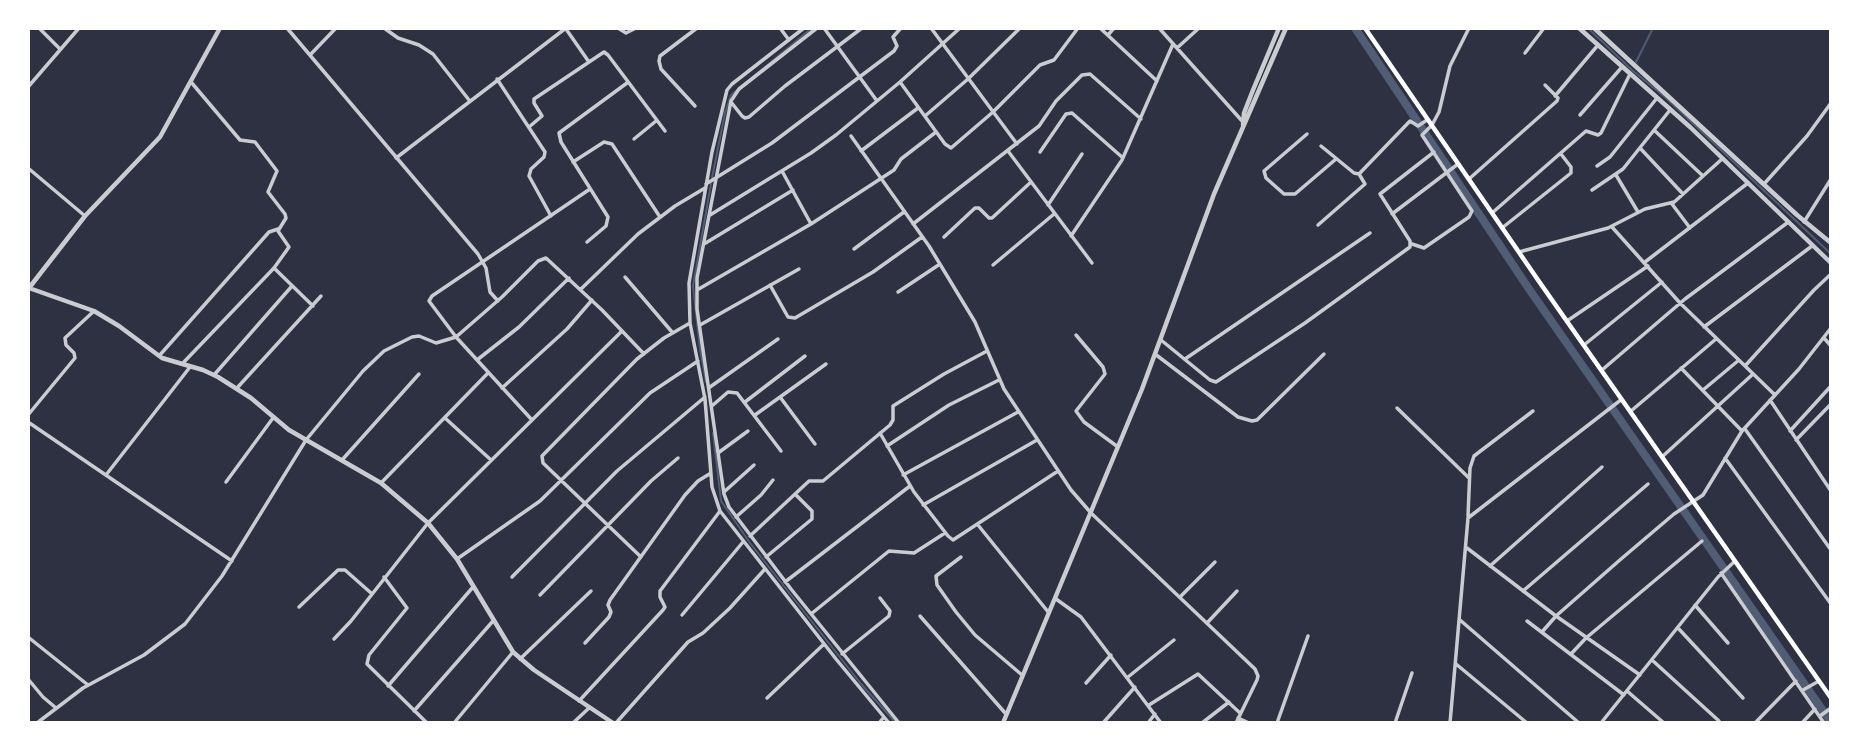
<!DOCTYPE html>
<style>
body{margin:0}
#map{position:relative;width:1859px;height:751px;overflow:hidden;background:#2d3142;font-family:"Sofia Sans Condensed",sans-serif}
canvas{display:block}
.frame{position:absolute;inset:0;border:30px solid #fff;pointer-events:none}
</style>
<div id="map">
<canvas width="1859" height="751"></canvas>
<div class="frame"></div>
</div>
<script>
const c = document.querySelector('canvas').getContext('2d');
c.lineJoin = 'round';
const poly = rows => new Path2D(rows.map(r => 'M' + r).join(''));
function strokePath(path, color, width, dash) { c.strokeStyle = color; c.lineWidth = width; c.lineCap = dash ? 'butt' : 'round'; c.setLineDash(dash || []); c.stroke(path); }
strokePath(poly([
 [1588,28,1632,70,1665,97,1831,254],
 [1636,62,1653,28],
 [712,178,725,113,731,95,812,28],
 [706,382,700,349,693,286,711,184],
 [713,433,721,501,750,543,861,684,896,723]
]), '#4f5d75', 2);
strokePath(poly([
 [1355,28,1529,289,1831,722]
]), '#4f5d75', 8);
strokePath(poly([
 [39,28,60,49],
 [287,28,478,254,486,268,490,292,498,301],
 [384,28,398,38,419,45,433,54,469,100],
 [618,28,626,33,636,28],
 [780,28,789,40],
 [804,28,732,84,727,90,712,152,689,283,690,323,705,399,712,487,720,511,836,659,889,723],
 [817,28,739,89,731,101,697,278,697,309,724,494,729,507,791,589,899,723],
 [824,28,877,101],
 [931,28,1017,144],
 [1100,28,1157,81],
 [1159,28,1243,122],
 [566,29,589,62],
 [1108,35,1114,28],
 [1177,48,1199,28],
 [1525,53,1544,28],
 [310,55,336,28],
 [497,79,545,152,544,157,531,169,529,176,551,216],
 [900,82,945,144,951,148,993,112,1040,65,1054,60,1078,28],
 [28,87,79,28],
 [1555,96,1598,45],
 [731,102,742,116,745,118,749,117,785,86,862,28],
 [695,106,661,69,659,61,660,56,697,28],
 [1580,115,1622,67],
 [925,116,968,79,1020,28],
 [529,127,542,116,534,103,534,99,604,52,608,55,665,131],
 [1654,130,1703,176],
 [1307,134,1264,171,1266,178,1284,194,1295,194,1336,159],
 [851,136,929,246,975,322,1004,389,1071,490,1091,513,1255,669,1258,676,1257,680,1236,723],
 [634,139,656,121],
 [1321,146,1354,173,1359,174,1410,121,1418,126,1427,120],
 [1640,148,1683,194],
 [861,151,918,108],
 [1008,151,1092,263],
 [1040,152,1066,114,1072,113,1123,158],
 [396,158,566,28],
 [573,162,604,142,612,144,660,217],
 [1597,166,1610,157,1657,98],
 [28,168,85,216],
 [782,171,811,224],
 [1616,175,1638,212],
 [1469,179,1557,101,1558,98,1545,85],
 [706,184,772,143,894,51,897,46,893,37,901,28],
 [1764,184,1807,136,1831,103],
 [1592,190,1623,169,1670,110],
 [1048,205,1082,154],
 [1492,213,1586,131,1598,135,1601,133,1630,74],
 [1392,214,1458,164],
 [710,215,811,153,836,135,900,82,960,28],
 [1804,222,1831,179],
 [913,224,1039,126,1056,101,1082,75,1090,74,1141,119],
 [1318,225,1365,184,1359,174],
 [1612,227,1680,303,1775,395],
 [1502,228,1571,173,1571,167,1561,154],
 [1690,228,1672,204,1722,159],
 [1071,236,1122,160,1173,44],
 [944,237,975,208,979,208,989,218,992,218,1031,182],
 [587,242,606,226,608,217,561,142,559,133,627,83],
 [704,244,793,190],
 [1412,244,1424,248,1469,217,1472,211,1422,135,1432,125,1439,112,1450,66,1469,28],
 [854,249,904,212],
 [1519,252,1608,228,1645,209,1674,202],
 [1645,262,1748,183],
 [993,265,1054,214],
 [274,268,313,306],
 [625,277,672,332],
 [770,285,788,317,795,318,873,272,922,237],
 [581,289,638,234,675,206,705,188],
 [697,290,811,224,894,170,901,159,936,132],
 [898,292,940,264],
 [1567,321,1648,266],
 [700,325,799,269],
 [1704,327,1812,246],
 [1076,335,1103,367,1105,374,1076,411,1084,422,1118,447],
 [1824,338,1831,346],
 [1161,340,1210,380,1216,382,1305,323,1410,247,1410,241,1380,194,1434,152],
 [1584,345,1662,282],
 [1155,354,1238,417,1252,421,1257,420,1324,354],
 [159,356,269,232,278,229],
 [1185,359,1370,233],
 [477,360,519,327,569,278],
 [183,363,274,268,289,247,278,231,286,218,285,214,268,192,277,171,255,142,240,140,191,82],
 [1745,366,1814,290,1831,274],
 [1681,368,1742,431],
 [1602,370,1685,299,1787,223],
 [214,375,292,286],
 [710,387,778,339],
 [237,388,321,296],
 [502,388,567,329,592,300],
 [1703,390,1739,360],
 [780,397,815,444],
 [1770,400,1831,491],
 [745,402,805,356],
 [713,405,728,392,737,393,781,451],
 [1397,408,1469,478],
 [1631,411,1716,339],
 [28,415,75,358,74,353,66,345,65,338,94,311],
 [755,415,826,364],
 [445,418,491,460],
 [532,420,456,337,429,301,432,296,590,189],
 [28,422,232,561],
 [1745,429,1831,550],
 [1790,431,1831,386],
 [880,433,914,492,948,536,953,540,1058,471],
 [1796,440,1831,404],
 [887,446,949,405,999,380],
 [718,453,748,431],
 [1663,456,1753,374],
 [1725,458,1831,604],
 [342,460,419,374],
 [106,475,190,367],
 [903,475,1018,412],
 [226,482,273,418],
 [381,483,488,373],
 [724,492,754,465],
 [923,505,1037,440],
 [1468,516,1470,468,1474,456,1533,411],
 [736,517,761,495,773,480],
 [978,525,1049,613],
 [750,536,809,481,823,481,890,425,893,420,893,406,944,374,987,351],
 [1467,548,1556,616,1640,675],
 [641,557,543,463,542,456,637,359,664,338,690,323],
 [766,557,812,519,812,511,795,494],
 [961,557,936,576,937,585,956,612,975,635,1022,675],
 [457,559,540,501,650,393,698,361],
 [1490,566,1602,467],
 [1721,573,1824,723],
 [384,577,407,608,369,655,367,664,427,723],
 [512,577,617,471,705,397],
 [785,582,910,486],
 [1523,591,1648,484],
 [540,595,651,481,678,458],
 [1180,597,1215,562],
 [1056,599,1081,617,1161,723],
 [1695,605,1728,643],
 [299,607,338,570,345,570,371,593],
 [811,614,889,551,914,553,945,533],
 [682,615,743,542],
 [920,616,1006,714],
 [1460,620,1579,723],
 [1527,621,1624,695],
 [1207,623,1237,591],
 [1678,628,1743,698],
 [1542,632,1556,616,1621,559,1674,514,1703,495,1742,431,1799,369,1831,328],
 [28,637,88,685],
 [334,639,351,621,428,523,622,331],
 [585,643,609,617,611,612,608,605,610,600,685,495,698,481,711,473],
 [842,654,889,616,890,611,880,598],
 [1571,654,1586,638,1702,541],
 [520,659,591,591],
 [1652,660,1719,721],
 [1456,664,1527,723],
 [1128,677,1174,640],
 [28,679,43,697,56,708],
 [1086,683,1111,655],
 [388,686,473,587],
 [1803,690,1819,681],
 [1627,691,1664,723],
 [767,698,824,644],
 [579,701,663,610,665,607,660,597,660,591,720,511],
 [1149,705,1198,674,1240,713],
 [414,711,493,621],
 [1820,716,1831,708],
 [1238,718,1249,723],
 [37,723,83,688,144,655,185,624,222,576,306,440,363,371,384,351,412,337,419,336,436,343,456,337,502,297,538,261,546,258,602,310,644,354],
 [454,723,513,652],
 [573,723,589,708],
 [616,723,688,642,703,633,730,608,765,569],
 [879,723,884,717],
 [1103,723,1135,687],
 [1148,723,1155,714],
 [1202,723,1229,702],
 [1277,723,1308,636],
 [1395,723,1412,673],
 [1450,723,1468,518,1622,399],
 [1601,723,1718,577,1735,561],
 [1755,723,1796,681],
 [1802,723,1815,709]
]), '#caccd0', 3.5);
strokePath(poly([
 [1579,28,1690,127,1831,263],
 [1594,28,1797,215,1831,243],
 [1243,125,1244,113,1253,90,1279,28],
 [29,288,94,311,119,326,162,358,203,370,218,377,251,398,289,430,381,483,428,523,457,559,513,652,534,670,613,723],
 [29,288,85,216,160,137,220,28],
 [1003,723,1142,389,1214,194,1286,28]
]), '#caccd0', 4.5);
strokePath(poly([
 [1365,28,1538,280,1831,698]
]), '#fff', 4.5);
</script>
